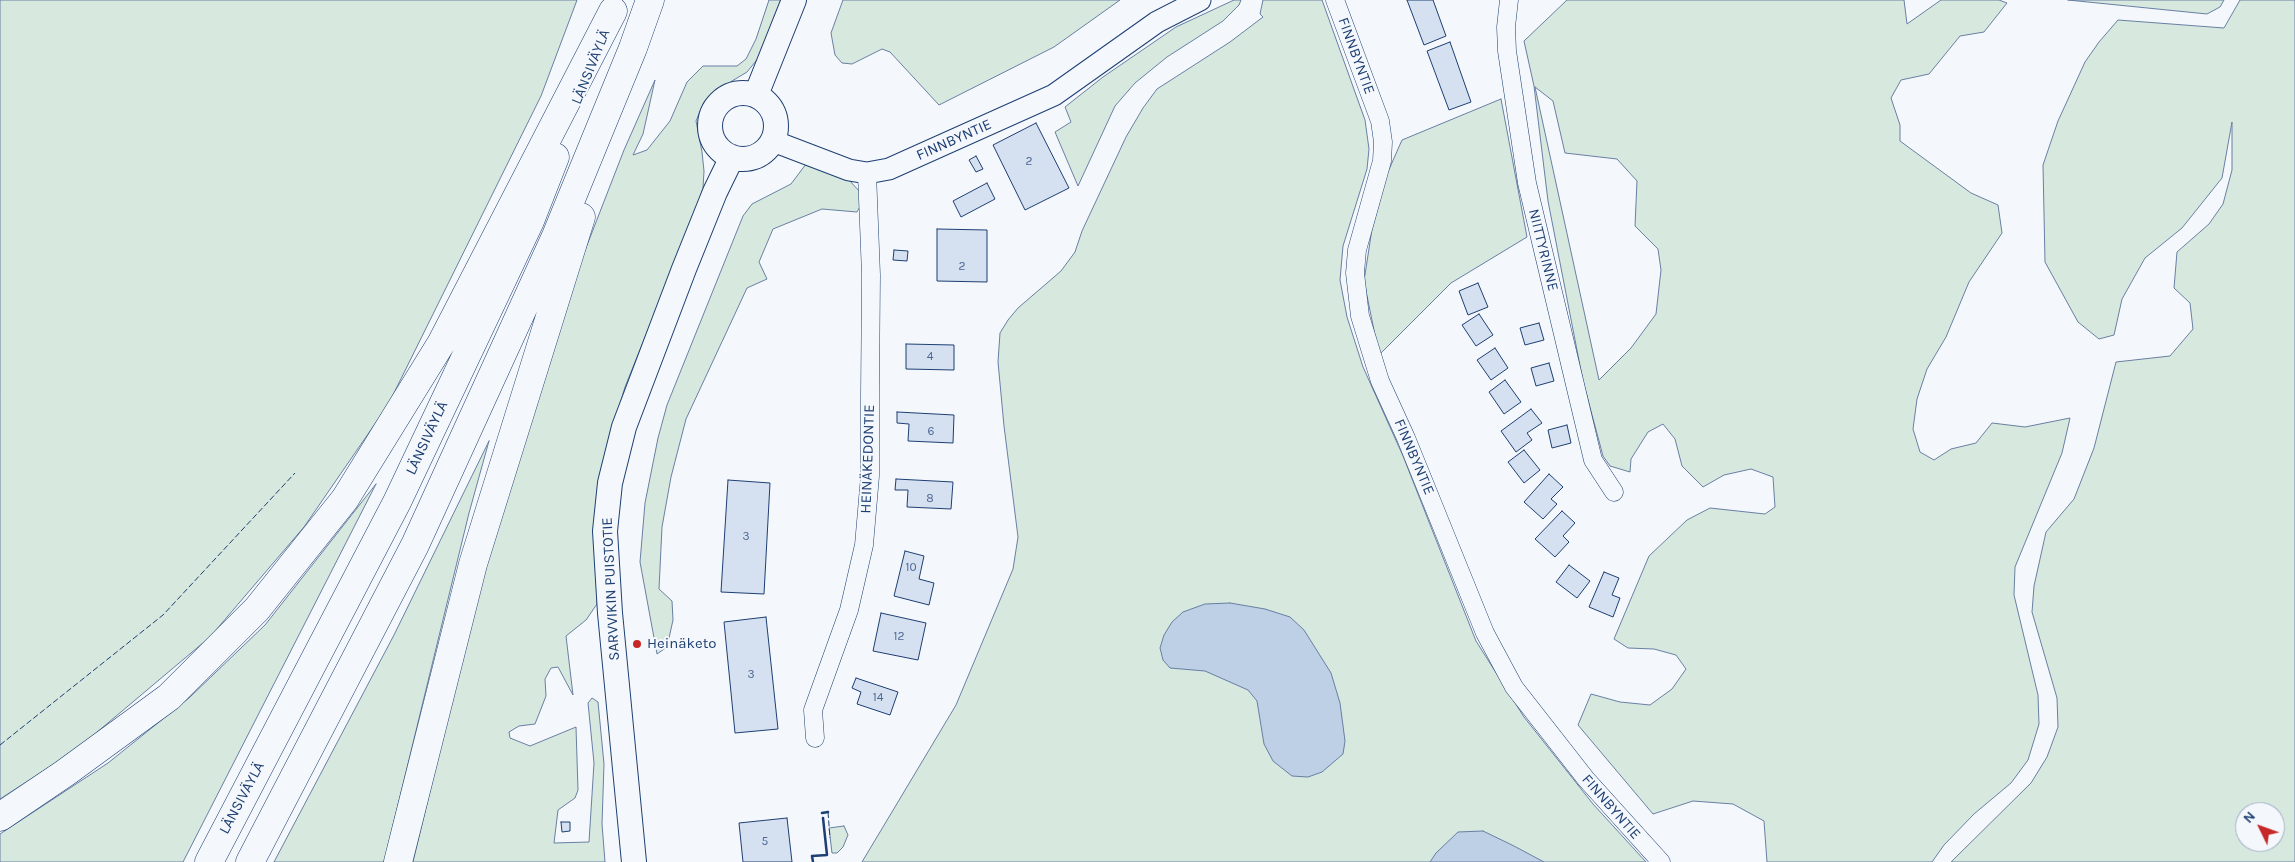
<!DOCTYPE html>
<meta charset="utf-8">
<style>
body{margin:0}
#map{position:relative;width:2295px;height:862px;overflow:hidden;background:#f4f7fb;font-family:Karla,sans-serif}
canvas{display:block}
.north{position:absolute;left:2235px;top:802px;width:50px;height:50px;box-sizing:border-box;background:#f4f7fb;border:1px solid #9eadc5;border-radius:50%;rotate:312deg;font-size:14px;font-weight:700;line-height:20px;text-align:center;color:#1d3f73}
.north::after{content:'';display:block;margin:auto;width:18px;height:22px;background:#c62828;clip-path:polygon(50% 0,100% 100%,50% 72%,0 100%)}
</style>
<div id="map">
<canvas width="2295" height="862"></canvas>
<div class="north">N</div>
</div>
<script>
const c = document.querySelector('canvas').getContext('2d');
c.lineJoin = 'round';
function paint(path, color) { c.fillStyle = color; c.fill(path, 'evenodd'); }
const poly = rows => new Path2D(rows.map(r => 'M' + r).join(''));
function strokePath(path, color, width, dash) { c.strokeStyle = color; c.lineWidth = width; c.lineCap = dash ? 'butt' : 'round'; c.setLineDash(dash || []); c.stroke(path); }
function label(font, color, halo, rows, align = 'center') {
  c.font = font + ' Karla,sans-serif'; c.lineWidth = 4; c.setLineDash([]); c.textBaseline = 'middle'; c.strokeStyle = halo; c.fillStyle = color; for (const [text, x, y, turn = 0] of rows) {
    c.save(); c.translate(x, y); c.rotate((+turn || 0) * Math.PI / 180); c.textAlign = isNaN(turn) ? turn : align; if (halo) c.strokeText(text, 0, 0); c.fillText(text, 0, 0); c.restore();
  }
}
const green = poly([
 [0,0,577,0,541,96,388,405,304,527,210,637,77,749,0,799,0,0],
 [769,0,781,0,760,56,747,72,712,93,704,102,696,121,702,152,704,171,703,188,697,208,625,387,610,438,597,604,586,620,566,636,573,695,558,667,551,668,545,679,546,696,535,724,519,726,509,732,510,738,530,746,576,727,578,790,575,798,558,810,554,843,589,842,594,763,588,703,592,698,598,702,604,764,602,824,605,862,413,862,493,528,570,289,624,150,655,80,643,134,633,155,647,150,670,121,687,82,703,66,737,66,746,59,756,39,769,0],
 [843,0,1120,0,1054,47,939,105,890,52,882,49,852,64,842,63,835,55,831,33,843,0],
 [1234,0,1241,0,1239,5,1223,21,1167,57,1135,83,1115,106,1078,186,1055,132,1071,122,1065,107,1103,77,1176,27,1234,0],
 [1263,0,1322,0,1365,120,1369,149,1367,169,1343,246,1340,280,1347,317,1363,367,1403,456,1476,641,1524,717,1593,804,1646,862,862,862,956,705,1013,569,1018,537,1004,426,998,362,1000,333,1008,320,1018,308,1061,271,1075,252,1082,231,1126,137,1143,108,1157,89,1230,42,1263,17,1260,14,1263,0],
 [1567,0,1904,0,1907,24,1941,0,1999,0,2007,3,1984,32,1960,36,1929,74,1901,80,1891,98,1900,125,1900,141,1971,193,1998,205,2002,233,1969,282,1946,337,1927,369,1917,399,1913,429,1920,452,1934,460,1951,449,1976,443,1992,423,2025,427,2070,418,2062,453,2015,567,2014,595,2038,695,2039,724,2028,760,2011,783,1974,814,1944,845,1932,862,1767,862,1764,821,1733,804,1693,801,1653,814,1578,725,1591,694,1620,702,1650,705,1672,689,1686,669,1676,655,1654,649,1628,648,1614,639,1649,556,1687,520,1710,508,1765,514,1775,507,1773,477,1751,469,1724,475,1703,487,1682,466,1675,439,1663,424,1648,432,1631,459,1630,472,1610,466,1603,456,1583,381,1548,201,1534,86,1524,41,1567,0],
 [1535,87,1553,101,1565,153,1617,159,1637,181,1635,226,1658,249,1661,270,1656,314,1631,348,1599,380,1535,87],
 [2068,0,2224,0,2220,7,2207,14,2068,0],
 [2240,0,2295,0,2295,862,1951,862,2031,783,2047,757,2058,727,2057,698,2032,612,2034,586,2046,532,2074,499,2094,448,2116,362,2170,356,2193,329,2190,303,2174,288,2177,252,2209,224,2223,204,2232,170,2232,122,2222,178,2182,228,2145,258,2122,299,2114,335,2099,339,2078,322,2045,262,2043,165,2058,121,2085,62,2099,42,2118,20,2224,28,2240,0],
 [2245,812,2275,812,2275,842,2245,842,2245,812],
 [1501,99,1527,237,1451,283,1379,355,1364,281,1372,229,1387,174,1402,140,1501,99],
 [806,164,849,180,860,192,862,203,857,212,822,209,773,229,759,262,767,279,747,288,686,419,671,477,662,527,659,589,672,601,673,620,667,647,657,654,640,562,645,503,658,438,667,405,743,216,752,204,791,184,806,164],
 [489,441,469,513,384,862,274,862,394,635,489,441],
 [376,484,183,862,0,862,0,834,108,763,189,698,265,625,376,484],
 [844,826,848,835,843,847,837,853,832,853,829,828,844,826]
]);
paint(green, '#d7e8df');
strokePath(green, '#687fa3', 1);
const water = poly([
 [1230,603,1265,609,1290,617,1304,630,1331,673,1340,703,1345,741,1343,754,1322,772,1308,777,1292,776,1273,761,1264,744,1257,701,1248,690,1205,671,1170,668,1163,660,1160,648,1164,635,1172,622,1183,612,1205,604,1230,603],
 [1483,831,1514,846,1544,862,1430,862,1436,853,1458,832,1483,831]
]);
paint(water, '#bed0e5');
strokePath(water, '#687fa3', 1);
const building = poly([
 [1407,0,1433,0,1446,36,1424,45,1407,0],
 [1450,42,1471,102,1449,110,1427,51,1450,42],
 [1036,123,1069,188,1025,210,993,145,1036,123],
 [976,156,983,169,976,172,969,160,976,156],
 [987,183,995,199,961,217,953,201,987,183],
 [937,229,987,230,987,282,937,281,937,229],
 [894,250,908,251,907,261,893,260,894,250],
 [1478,283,1488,307,1468,315,1459,291,1478,283],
 [1479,314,1493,335,1476,346,1462,325,1479,314],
 [1539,323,1544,340,1525,345,1520,328,1539,323],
 [906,344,954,345,954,370,906,369,906,344],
 [1495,348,1508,368,1491,380,1477,360,1495,348],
 [1549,363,1554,381,1536,386,1531,368,1549,363],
 [1505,380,1521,402,1504,414,1489,392,1505,380],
 [1531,409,1542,423,1527,433,1532,440,1516,452,1501,431,1531,409],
 [897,412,954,415,953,443,908,441,909,424,897,423,897,412],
 [1567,425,1571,443,1552,448,1548,430,1567,425],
 [1524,450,1540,470,1524,483,1508,462,1524,450],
 [1549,474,1563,487,1551,499,1557,504,1543,519,1524,502,1549,474],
 [896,479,953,482,951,509,907,507,908,490,895,490,896,479],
 [728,480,770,483,764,594,721,592,728,480],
 [1562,511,1575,523,1563,536,1569,542,1555,557,1535,539,1562,511],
 [905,551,924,556,919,579,934,583,929,605,894,596,905,551],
 [1569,565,1590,581,1577,598,1556,582,1569,565],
 [1604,572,1619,578,1612,595,1620,598,1613,617,1589,607,1604,572],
 [881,613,926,623,918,660,873,651,881,613],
 [766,617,778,729,735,733,724,622,766,617],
 [856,678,898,692,890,715,857,704,861,692,852,688,856,678],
 [787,818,792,862,743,862,739,823,787,818],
 [561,822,570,822,570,831,562,832,561,822]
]);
paint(building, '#d5e0f0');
strokePath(building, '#1d3f73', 1);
const minor = poly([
 [1335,0,1380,121,1383,142,1382,161,1357,250,1355,273,1360,316,1380,381,1406,438,1485,633,1514,687,1586,779,1661,862],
 [1509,0,1506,27,1507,51,1527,183,1593,460,1614,492],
 [815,738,813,710,849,610,864,545,870,476,870,395,871,275,867,173]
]);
const tertiary = poly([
 [773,141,849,170,867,173,889,169,1054,95,1157,22,1200,0]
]);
const secondary = poly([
 '710 126a33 33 0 1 1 66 0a33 33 0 1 1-66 0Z',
 [756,95,794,0],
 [634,862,610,613,605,531,610,483,624,427,684,269,715,192,732,157]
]);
const motorway = poly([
 [0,817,65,773,169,697,257,609,345,499,442,342,613,11],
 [209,862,397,502,530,221,555,157],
 [250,862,415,545,556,236,633,48,650,0],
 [398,862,473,564,581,217]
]);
strokePath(minor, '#1d3f73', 19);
strokePath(tertiary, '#1d3f73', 23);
strokePath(secondary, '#1d3f73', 26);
strokePath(motorway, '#1d3f73', 29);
strokePath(minor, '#f4f7fb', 18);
strokePath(tertiary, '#f4f7fb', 21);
strokePath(secondary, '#f4f7fb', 24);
strokePath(motorway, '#f4f7fb', 28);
strokePath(poly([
 [0,745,163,615,295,473],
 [828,812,830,838]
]), '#1d3f73', 1, [6, 2.5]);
strokePath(poly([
 [822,813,828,812],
 [813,862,812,856,827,855,823,818]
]), '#1d3f73', 2.5);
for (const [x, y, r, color] of [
 [637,644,5,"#c62828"]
]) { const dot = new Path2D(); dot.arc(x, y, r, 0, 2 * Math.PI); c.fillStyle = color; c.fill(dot); strokePath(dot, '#f4f7fb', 2); }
label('12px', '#4b6792', null, [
 ["2",1029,162],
 ["2",962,267],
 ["4",930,357],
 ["6",931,432],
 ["8",930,499],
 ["3",746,537],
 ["10",911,568],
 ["12",899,637],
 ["3",751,675],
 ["14",878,698],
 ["5",765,842]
]);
label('15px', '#1d3f73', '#f4f7fb', [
 ["FINNBYNTIE",1356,56,70],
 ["LÄNSIVÄYLÄ",591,67,-68],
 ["FINNBYNTIE",954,140,-24],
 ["NIITTYRINNE",1543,250,76],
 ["LÄNSIVÄYLÄ",427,438,-65],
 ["FINNBYNTIE",1414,457,67],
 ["HEINÄKEDONTIE",868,459,-88],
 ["SARVVIKIN PUISTOTIE",611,589,-93],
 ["LÄNSIVÄYLÄ",242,798,-62],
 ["FINNBYNTIE",1611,807,49]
]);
label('15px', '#1d3f73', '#f4f7fb', [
 ["Heinäketo",647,644]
], 'left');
</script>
